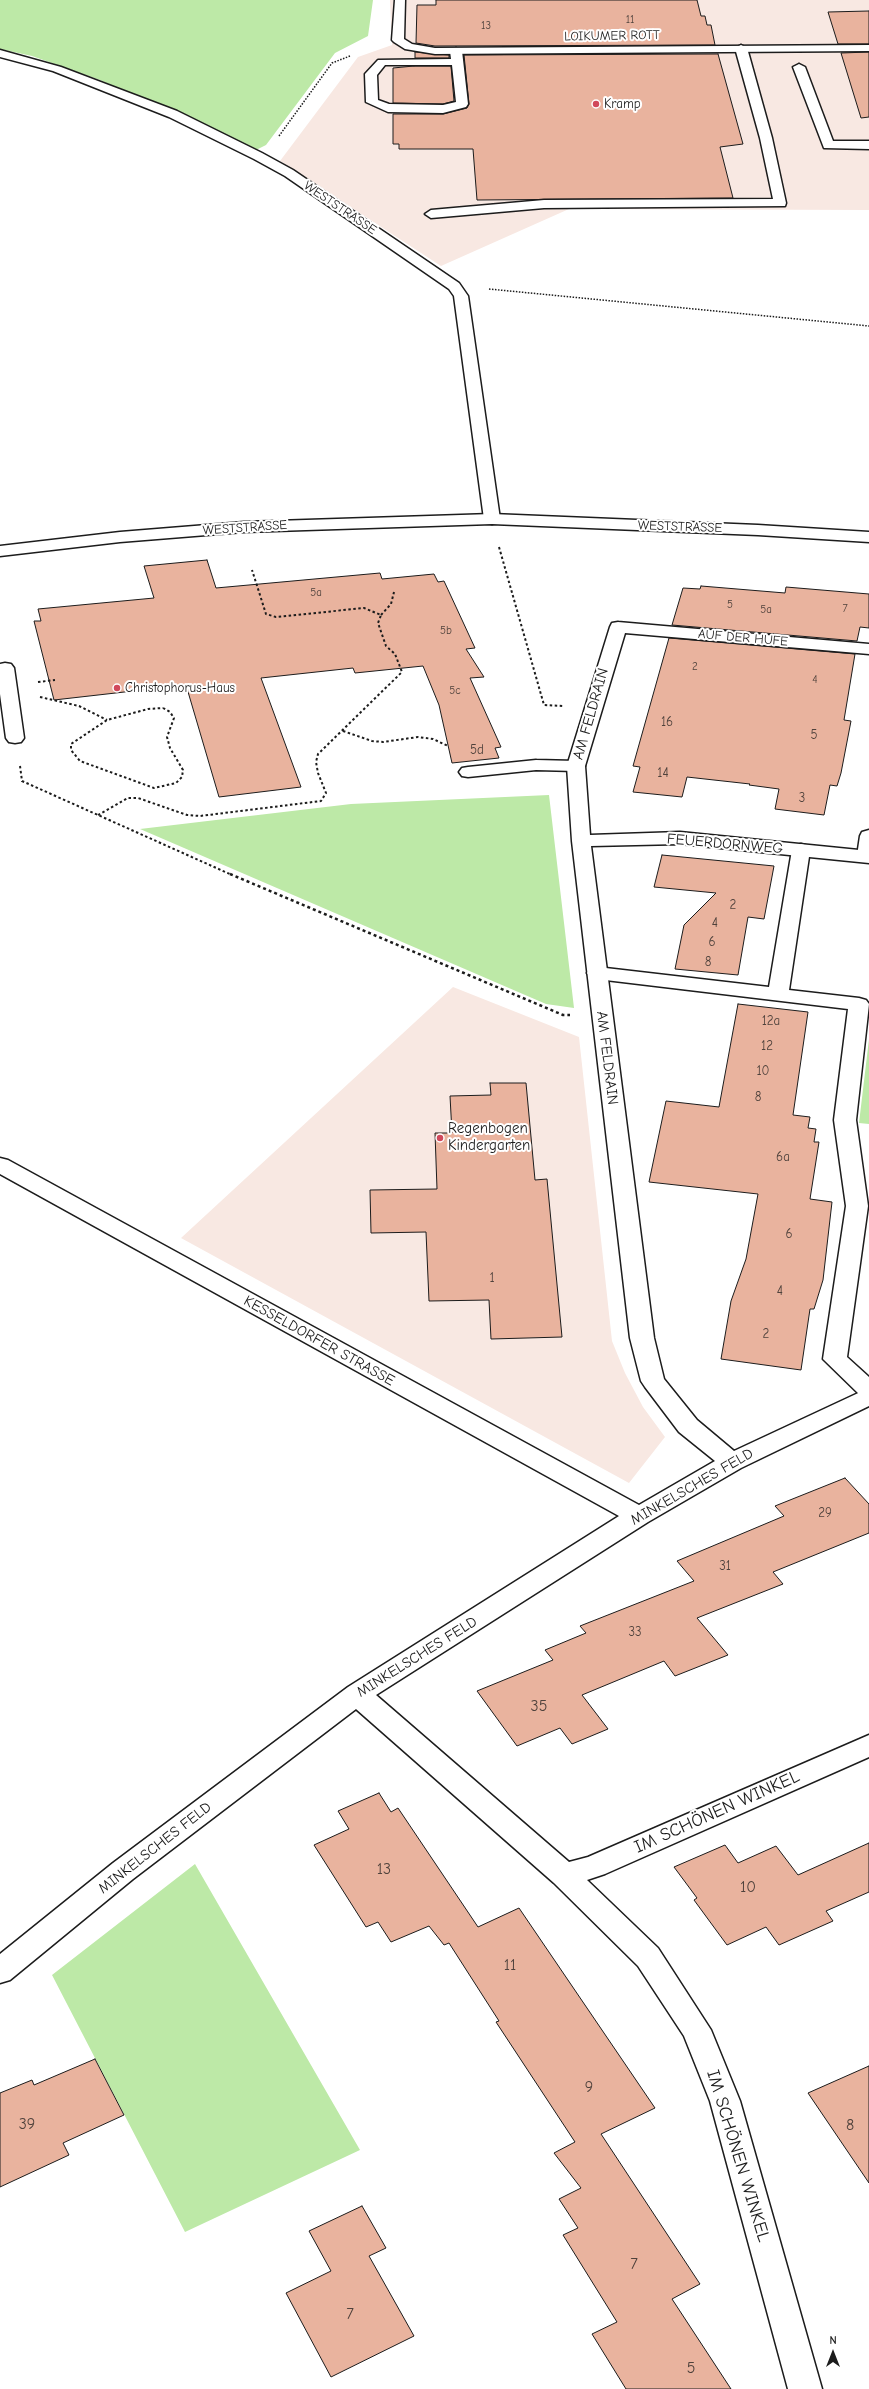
<!DOCTYPE html>
<meta charset="utf-8">
<style>
body{margin:0}
#map{position:relative;width:869px;height:2389px;overflow:hidden;background:#fff;font-family:"Comic Neue",sans-serif}
canvas{display:block}
.north{position:absolute;left:813px;top:2333px;width:40px;height:40px;-webkit-text-stroke:3px #fff;paint-order:stroke;rotate:0deg;font-size:11px;font-weight:700;line-height:16px;text-align:center;color:#1c1c1c}
.north::after{content:'';display:block;margin:auto;width:14px;height:18px;background:#1c1c1c;clip-path:polygon(50% 0,100% 100%,50% 72%,0 100%)}
</style>
<div id="map">
<canvas width="869" height="2389"></canvas>
<div class="north">N</div>
</div>
<script>
const c = document.querySelector('canvas').getContext('2d');
c.lineJoin = 'round';
function paint(path, color) { c.fillStyle = color; c.fill(path, 'evenodd'); }
const poly = rows => new Path2D(rows.map(r => 'M' + r).join(''));
function strokePath(path, color, width, dash) { c.strokeStyle = color; c.lineWidth = width; c.lineCap = dash ? 'butt' : 'round'; c.setLineDash(dash || []); c.stroke(path); }
function label(font, color, halo, rows, align = 'center') {
  c.font = font + ' "Comic Neue",sans-serif'; c.lineWidth = 4; c.setLineDash([]); c.textBaseline = 'middle'; c.strokeStyle = halo; c.fillStyle = color; for (const [text, x, y, turn = 0] of rows) {
    c.save(); c.translate(x, y); c.rotate((+turn || 0) * Math.PI / 180); c.textAlign = isNaN(turn) ? turn : align; if (halo) c.strokeText(text, 0, 0); c.fillText(text, 0, 0); c.restore();
  }
}
paint(poly([
 [390,0,869,0,869,210,569,209,441,266,280,161,358,57,392,45],
 [453,987,579,1037,612,1341,625,1373,643,1407,665,1437,629,1483,181,1238]
]), '#f8e8e2');
paint(poly([
 [0,0,373,0,368,36,335,53,266,145,256,150,100,80,32,56,0,49],
 [549,795,574,1008,546,1004,140,829,351,804],
 [869,1039,869,1124,859,1123],
 [195,1864,360,2150,185,2232,52,1975]
]), '#bde9a7');
const building = poly([
 [436,0,697,0,701,16,705,16,707,25,711,25,715,45,435,46,416,43,417,5,436,5,436,0],
 [869,11,869,44,838,44,828,12,869,11],
 [415,52,449,55,449,58,415,58,415,52],
 [869,52,869,117,861,118,841,53,869,52],
 [718,54,743,144,720,147,733,198,477,200,473,149,399,149,399,144,393,144,393,114,443,114,467,108,469,104,464,55,718,54],
 [414,66,451,66,454,101,443,104,393,103,393,68,414,66],
 [207,560,216,588,380,573,382,579,434,574,438,582,444,581,475,648,466,649,484,677,470,678,501,747,495,748,499,758,452,763,439,705,423,666,355,673,353,668,261,678,301,787,219,797,186,685,54,700,34,621,41,621,38,609,154,598,144,566,207,560],
 [701,586,785,593,786,587,869,594,869,628,860,627,857,641,672,625,683,588,700,589,701,586],
 [669,638,855,654,844,720,851,721,841,773,837,786,830,785,824,815,775,809,779,789,749,785,750,784,687,777,682,797,633,792,640,767,633,766,669,638],
 [662,855,774,866,764,919,748,917,738,975,675,969,684,925,716,893,654,887,662,855],
 [738,1004,808,1012,793,1115,810,1117,808,1128,816,1129,814,1142,819,1142,810,1199,832,1202,823,1280,814,1309,810,1309,801,1370,721,1359,731,1301,746,1259,758,1194,649,1182,666,1101,719,1107,738,1004],
 [490,1083,526,1083,535,1180,547,1179,562,1337,491,1339,489,1300,429,1301,426,1232,371,1233,370,1190,437,1189,435,1133,452,1133,450,1096,491,1095,490,1083],
 [845,1478,869,1504,869,1533,773,1572,783,1584,697,1618,728,1655,675,1676,664,1661,582,1695,608,1729,572,1744,560,1728,517,1746,477,1691,553,1660,545,1650,586,1633,580,1626,694,1581,677,1561,784,1516,775,1506,845,1478],
 [379,1793,391,1812,398,1808,478,1927,519,1908,655,2108,601,2134,700,2284,672,2299,731,2389,626,2389,592,2334,617,2322,563,2235,578,2228,559,2199,581,2188,554,2153,575,2142,496,2022,499,2021,449,1943,444,1945,429,1926,391,1942,378,1922,366,1927,314,1845,349,1829,338,1811,379,1793],
 [869,1843,869,1892,826,1911,833,1921,779,1945,766,1927,727,1945,694,1900,697,1898,674,1867,725,1845,738,1863,776,1846,798,1875,869,1843],
 [95,2059,124,2115,63,2143,69,2155,0,2187,0,2093,32,2080,34,2085,95,2059],
 [869,2066,869,2183,808,2093,869,2066],
 [362,2206,386,2248,369,2256,414,2336,331,2377,286,2293,331,2271,309,2231,362,2206]
]);
paint(building, '#e9b39e');
strokePath(building, '#1c1c1c', 1);
const lane = poly([
 [741,45,747,48,772,138,786,203,785,206,544,208,431,218,425,214,431,210,544,200,773,199,760,138,735,48,741,45],
 [456,48,462,51,468,104,466,107,443,113,388,112,366,102,365,74,378,60,451,59,450,51,456,48],
 [385,65,452,65,456,102,443,105,389,104,378,100,377,75,385,65],
 [799,64,805,67,833,141,869,141,869,149,824,148,793,67,799,64],
 [5,663,11,664,14,668,24,738,21,742,15,743,9,742,6,738,0,694,0,664,5,663],
 [536,760,576,761,582,762,585,766,582,770,576,771,536,770,468,777,462,776,459,772,462,768,468,767,536,760],
 [869,830,869,861,866,862,859,860,857,856,860,836,862,832,869,830],
 [801,844,808,846,810,850,789,990,859,998,866,1000,869,1004,856,1120,868,1206,847,1357,869,1377,869,1398,861,1396,823,1359,846,1206,834,1120,848,1009,597,979,590,977,587,973,590,969,597,967,769,987,792,850,794,846,801,844]
]);
const street = poly([
 [395,0,405,0,404,39,412,44,435,48,869,45,869,51,435,54,405,49,394,42,392,40,395,0],
 [0,50,61,67,177,111,262,153,293,170,459,283,468,296,500,519,498,522,492,524,486,522,484,519,454,296,449,289,285,176,254,159,169,117,53,71,0,57,0,50],
 [618,622,869,644,869,654,625,633,585,766,590,835,680,832,869,851,869,863,680,844,591,846,654,1338,664,1379,697,1420,734,1451,869,1388,869,1406,741,1468,648,1522,376,1695,569,1862,588,1857,869,1735,869,1757,605,1874,587,1880,658,1948,711,2030,740,2101,822,2389,788,2389,710,2101,684,2036,638,1966,554,1883,356,1709,133,1879,10,1980,0,1983,0,1954,113,1863,348,1687,619,1516,0,1174,0,1158,8,1160,639,1505,715,1461,679,1432,645,1387,641,1381,630,1338,572,841,567,766,610,627,612,623,618,622]
]);
const secondary = poly([
 [492,514,758,525,869,532,869,542,758,535,492,524,244,532,120,542,0,556,0,546,120,532,244,522,492,514]
]);
strokePath(lane, '#1c1c1c', 3);
strokePath(street, '#1c1c1c', 3);
strokePath(secondary, '#1c1c1c', 3);
strokePath(poly([
 [279,136,332,63,350,56],
 [489,289,869,326]
]), '#1c1c1c', 1.5, [1.5, 1.5]);
strokePath(poly([
 [499,547,544,705,563,706],
 [381,615,391,604,394,592],
 [38,682,55,680],
 [40,697,79,706,107,720],
 [163,708,170,712,174,718,167,737,170,748,183,770,182,777,176,783,154,788,80,761,71,750,71,744,107,720,148,709,163,708],
 [343,731,372,741,383,742,418,737,433,739,448,746],
 [20,766,22,781,232,875],
 [98,815,128,798,138,798,187,815,200,816,321,801,326,793,318,773,316,762,318,754,402,672,395,654,386,646,378,623,381,615,364,608,276,617,266,614,252,570]
]), '#1c1c1c', 2, [2.5, 2.5]);
strokePath(poly([
 [230,874,563,1015,570,1015]
]), '#1c1c1c', 2.5, [3, 3]);
paint(lane, '#fff');
paint(street, '#fff');
paint(secondary, '#fff');
for (const [x, y, r, color] of [
 [596,104,4,"#d1495b"],
 [117,688,4,"#d1495b"],
 [440,1138,4,"#d1495b"]
]) { const dot = new Path2D(); dot.arc(x, y, r, 0, 2 * Math.PI); c.fillStyle = color; c.fill(dot); strokePath(dot, '#fff', 1.5); }
label('11px', '#4f423c', null, [
 ["11",630,20],
 ["13",486,26],
 ["5a",316,593],
 ["5",730,605],
 ["7",845,609],
 ["5a",766,610],
 ["5b",446,631],
 ["2",695,667],
 ["4",815,680],
 ["5c",455,691]
]);
label('13px', '#1c1c1c', '#fff', [
 ["LOIKUMER ROTT",612,36,-1],
 ["WESTSTRASSE",340,208,34],
 ["WESTSTRASSE",680,527,2],
 ["WESTSTRASSE",245,528,-4],
 ["AUF DER HUFE",743,638,5]
]);
label('13px', '#1c1c1c', '#fff', [
 ["Kramp",604,104],
 ["Christophorus-Haus",125,688]
], 'left');
label('13px', '#4f423c', null, [
 ["16",667,722],
 ["5",814,735],
 ["5d",477,750],
 ["14",663,773],
 ["3",802,798],
 ["2",733,905],
 ["4",715,923],
 ["6",712,942],
 ["8",708,962],
 ["12a",771,1021],
 ["12",767,1046],
 ["10",763,1071],
 ["8",758,1097],
 ["6a",783,1157],
 ["6",789,1234],
 ["1",492,1278],
 ["4",780,1291],
 ["2",766,1334],
 ["29",825,1513],
 ["31",725,1566],
 ["33",635,1632]
]);
label('15px', '#1c1c1c', '#fff', [
 ["AM FELDRAIN",591,714,-74],
 ["FEUERDORNWEG",725,844,5],
 ["AM FELDRAIN",607,1058,83],
 ["KESSELDORFER STRASSE",319,1341,29],
 ["MINKELSCHES FELD",692,1487,-30],
 ["MINKELSCHES FELD",417,1657,-32],
 ["MINKELSCHES FELD",155,1848,-38]
]);
label('15px', '#1c1c1c', '#fff', [
 ["Regenbogen",448,1129],
 ["Kindergarten",448,1146]
], 'left');
label('16px', '#4f423c', null, [
 ["35",539,1706],
 ["13",384,1869],
 ["10",748,1887],
 ["11",510,1965],
 ["9",589,2087],
 ["39",27,2124],
 ["8",850,2125],
 ["7",634,2264],
 ["7",350,2314],
 ["5",691,2368]
]);
label('18px', '#1c1c1c', '#fff', [
 ["IM SCHÖNEN WINKEL",717,1812,-24],
 ["IM SCHÖNEN WINKEL",738,2156,73]
]);
</script>
